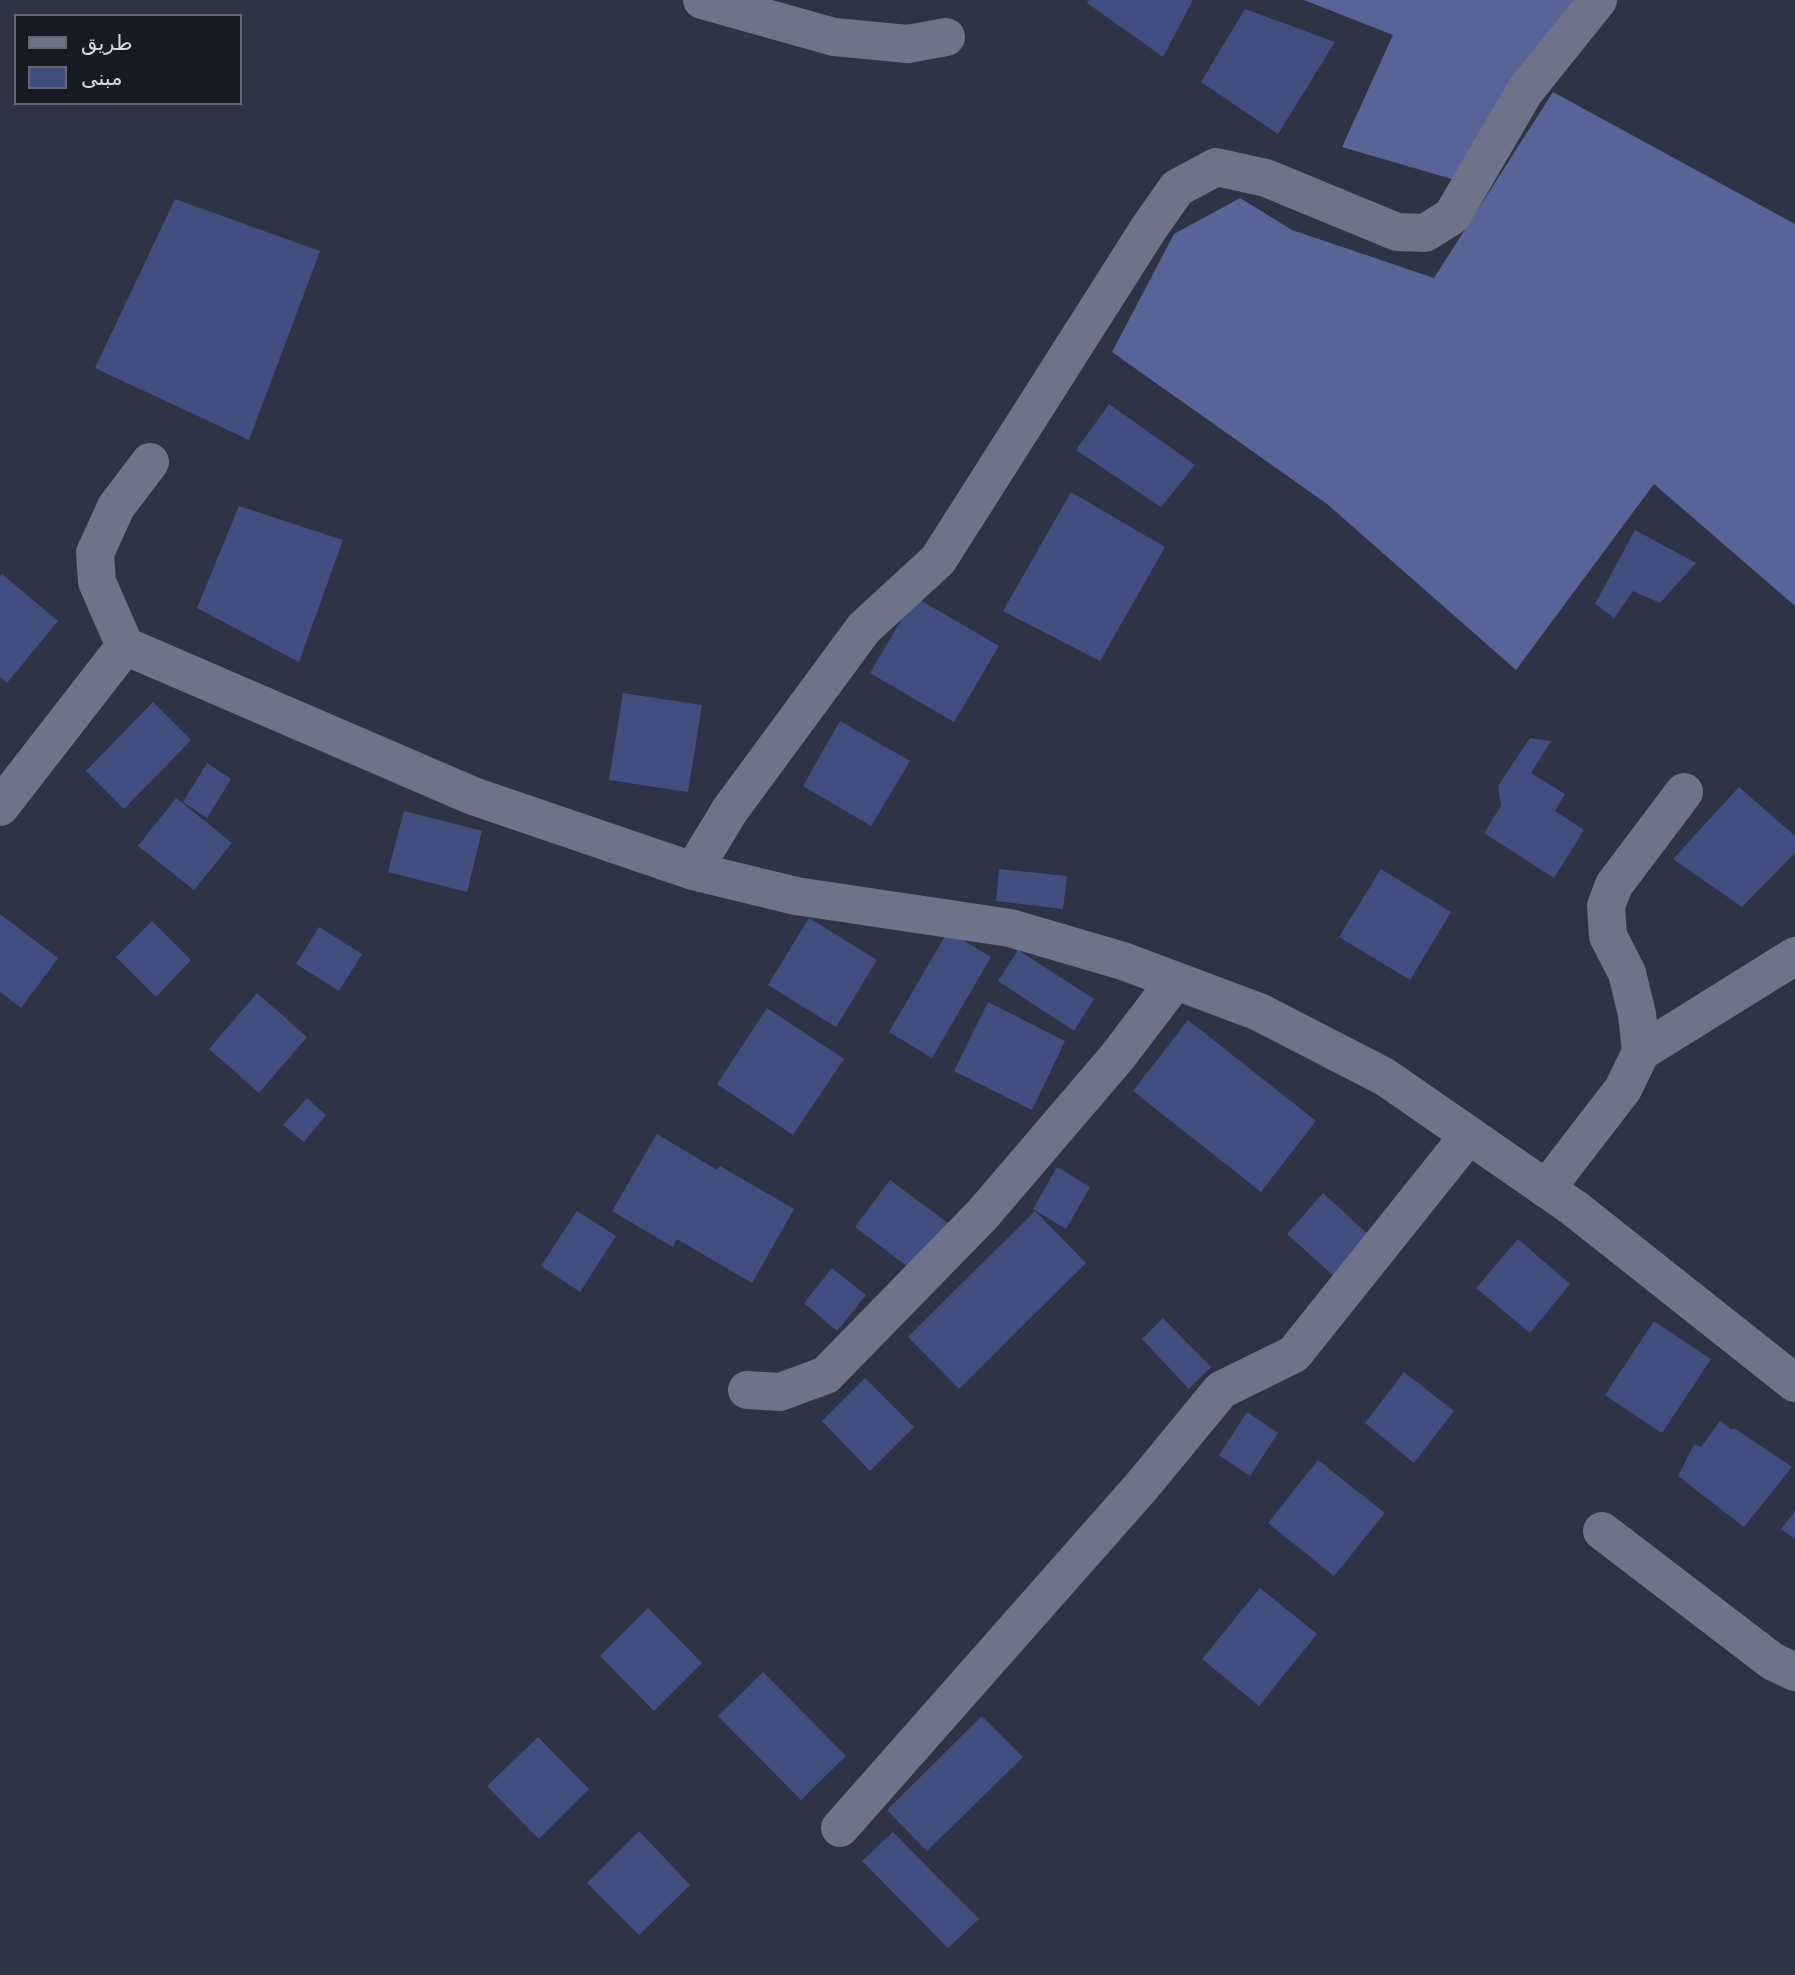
<!DOCTYPE html>
<meta charset="utf-8">
<style>
body{margin:0}
#map{position:relative;width:1795px;height:1975px;overflow:hidden;background:#2e3345;font-family:"DejaVu Sans","Noto Sans Arabic",sans-serif}
canvas{display:block}
.legend{position:absolute;left:14px;top:14px;width:228px;height:91px;box-sizing:border-box;background:#191b24;border:2px solid #656771;margin:0;padding:9px 12px;list-style:none;font-size:21px;color:#d6d9e5}
.legend li{display:flex;align-items:center;gap:14px;height:35px}
.legend b{width:35px;border:2px solid #656771}
</style>
<div id="map">
<canvas width="1795" height="1975"></canvas>
<ul class="legend">
<li><b style="height:9px;background:#6d7388"></b>طريق</li>
<li><b style="height:19px;background:#434e80"></b>مبنى</li>
</ul>
</div>
<script>
const c = document.querySelector('canvas').getContext('2d');
c.lineJoin = 'round';
function paint(path, color) { c.fillStyle = color; c.fill(path, 'evenodd'); }
const poly = rows => new Path2D(rows.map(r => 'M' + r).join(''));
function strokePath(path, color, width, dash) { c.strokeStyle = color; c.lineWidth = width; c.lineCap = dash ? 'butt' : 'round'; c.setLineDash(dash || []); c.stroke(path); }
paint(poly([
 [1304,0,1577,0,1455,180,1342,147,1393,35],
 [1553,92,1795,224,1795,606,1654,484,1516,670,1327,504,1112,352,1174,234,1240,198,1292,230,1434,278]
]), '#586497');
paint(poly([
 [1088,0,1193,0,1163,57,1087,3],
 [1245,9,1335,42,1278,134,1201,82],
 [175,199,320,251,249,440,95,368],
 [1109,404,1195,465,1161,507,1076,450],
 [1071,492,1165,547,1100,661,1003,611],
 [239,506,343,540,299,662,197,608],
 [1635,530,1696,563,1660,603,1633,591,1614,618,1595,604],
 [2,574,58,621,7,683,0,677,0,576],
 [915,597,999,646,954,722,870,673],
 [623,693,702,705,688,792,609,780],
 [153,702,191,740,124,809,86,771],
 [840,721,910,761,871,826,803,786],
 [1530,738,1551,741,1531,773,1565,794,1555,811,1584,830,1554,878,1484,833,1501,806,1498,786],
 [207,763,231,779,207,818,183,802],
 [1739,787,1795,836,1795,853,1742,907,1673,859],
 [176,798,232,843,194,890,138,846],
 [404,811,482,831,467,892,388,872],
 [999,869,1067,876,1063,909,996,901],
 [1381,869,1451,912,1410,980,1339,937],
 [0,914,58,958,21,1008,0,992],
 [809,918,877,960,836,1027,768,985],
 [152,921,191,960,156,997,116,957],
 [319,927,362,954,339,991,296,964],
 [948,931,991,957,932,1058,889,1032],
 [1018,950,1094,999,1074,1031,998,981],
 [257,993,307,1037,259,1093,209,1049],
 [988,1002,1065,1041,1032,1110,954,1071],
 [767,1008,844,1059,793,1135,717,1084],
 [1188,1020,1316,1121,1261,1192,1133,1091],
 [307,1098,326,1115,304,1142,283,1125],
 [657,1134,717,1170,720,1166,794,1209,752,1283,677,1239,673,1247,612,1211],
 [1057,1167,1090,1187,1066,1229,1033,1209],
 [890,1180,952,1226,916,1273,855,1227],
 [1323,1193,1372,1238,1336,1278,1287,1234],
 [577,1211,616,1236,580,1292,541,1266],
 [1035,1211,1086,1263,959,1389,908,1337],
 [1518,1239,1570,1284,1530,1333,1476,1288],
 [832,1268,866,1295,837,1331,804,1303],
 [1163,1318,1211,1367,1189,1389,1142,1339],
 [1654,1321,1711,1359,1662,1433,1605,1395],
 [1404,1372,1454,1411,1414,1463,1365,1423],
 [865,1378,914,1427,870,1471,822,1421],
 [1247,1412,1278,1433,1250,1476,1219,1455],
 [1720,1421,1732,1430,1734,1428,1792,1467,1744,1527,1678,1476,1694,1444,1701,1447],
 [1318,1460,1385,1513,1334,1576,1268,1523],
 [1795,1511,1795,1539,1781,1529],
 [1260,1588,1317,1634,1259,1706,1202,1659],
 [648,1608,702,1663,654,1711,600,1656],
 [763,1672,846,1756,801,1800,718,1716],
 [982,1716,1023,1757,927,1851,887,1810],
 [538,1737,589,1789,539,1839,487,1786],
 [639,1831,690,1885,639,1935,587,1883],
 [893,1832,979,1919,948,1948,862,1861]
]), '#434e80');
strokePath(poly([
 [702,0,834,37,908,44,946,37],
 [125,646,97,582,95,553,116,507,150,462],
 [0,807,125,646,473,796,693,871,796,896,1010,928,1123,961,1259,1012,1385,1077,1574,1208,1795,1383],
 [693,871,730,810,864,628,938,560,1149,228,1177,188,1216,167,1266,178,1397,232,1425,233,1452,216,1525,91,1598,0],
 [1641,1052,1795,956],
 [1546,1189,1623,1089,1641,1052,1637,1014,1627,973,1608,936,1606,906,1614,885,1684,792],
 [747,1390,780,1392,826,1375,983,1214,1118,1056,1175,981],
 [1602,1531,1772,1661,1795,1672],
 [840,1828,1142,1486,1221,1390,1294,1354,1469,1135]
]), '#6d7388', 38);
</script>
